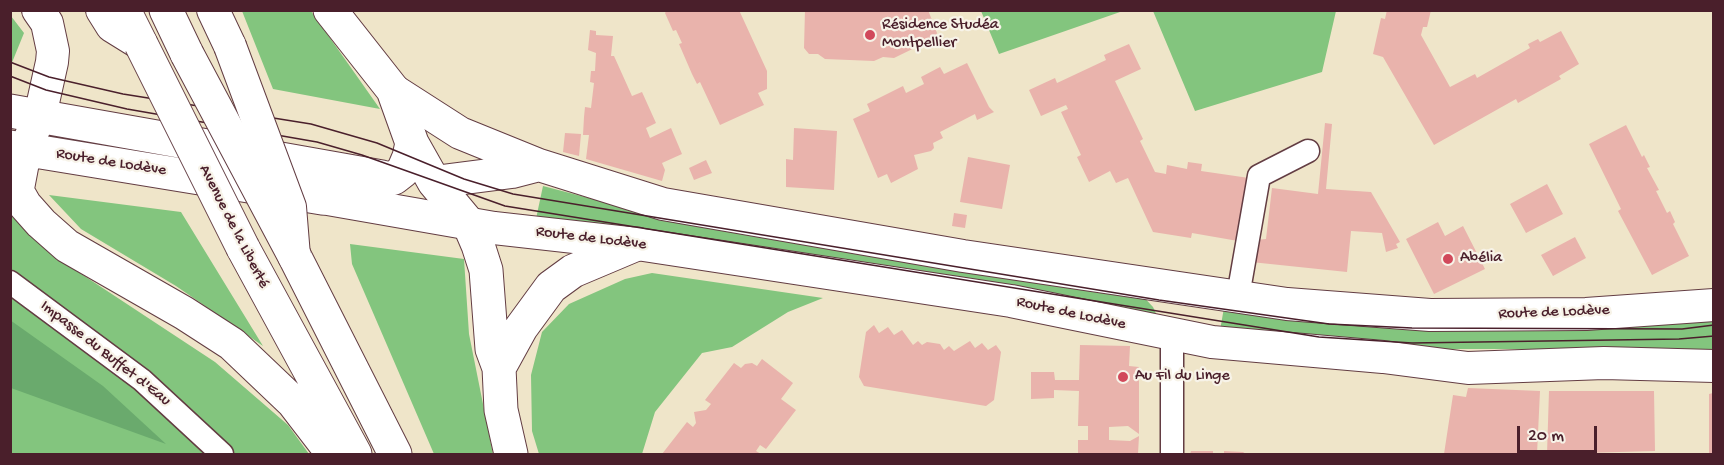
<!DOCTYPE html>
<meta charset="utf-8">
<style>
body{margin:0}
#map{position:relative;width:1724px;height:465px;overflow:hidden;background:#efe5c9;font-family:"Gochi Hand",sans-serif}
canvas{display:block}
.frame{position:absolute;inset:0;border:12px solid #4a1f2b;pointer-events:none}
.scale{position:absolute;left:1517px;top:426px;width:80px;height:27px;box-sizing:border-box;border:3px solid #4a1f2b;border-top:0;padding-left:8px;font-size:18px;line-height:21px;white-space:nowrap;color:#4a1f2b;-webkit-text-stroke:4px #f7f3e8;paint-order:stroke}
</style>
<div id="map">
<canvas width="1724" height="465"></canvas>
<div class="frame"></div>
<div class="scale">20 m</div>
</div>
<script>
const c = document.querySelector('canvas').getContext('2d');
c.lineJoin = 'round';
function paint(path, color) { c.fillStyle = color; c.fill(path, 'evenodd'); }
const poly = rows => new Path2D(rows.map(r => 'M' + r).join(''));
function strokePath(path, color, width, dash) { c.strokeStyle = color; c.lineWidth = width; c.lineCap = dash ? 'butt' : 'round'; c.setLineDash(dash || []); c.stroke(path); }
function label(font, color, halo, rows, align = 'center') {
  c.font = font + ' "Gochi Hand",sans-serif'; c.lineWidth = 4.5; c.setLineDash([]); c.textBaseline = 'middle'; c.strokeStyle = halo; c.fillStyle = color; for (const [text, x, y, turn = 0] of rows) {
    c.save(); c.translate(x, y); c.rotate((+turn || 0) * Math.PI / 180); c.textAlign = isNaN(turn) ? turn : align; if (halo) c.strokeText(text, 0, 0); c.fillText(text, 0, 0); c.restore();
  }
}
paint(poly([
 [242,11,311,11,380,109,273,89],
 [981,11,1123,11,999,54],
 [1153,11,1336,11,1322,72,1195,111],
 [11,16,24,33,11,65],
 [543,186,627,208,1137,290,1153,307,1159,320,534,228],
 [49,195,181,212,263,346,176,286,81,229],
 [10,213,48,252,215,362,288,425,309,454,11,454],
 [350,244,464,259,469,334,493,454,434,454,352,264],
 [652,273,823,298,788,312,732,347,702,353,655,412,642,454,539,454,532,431,531,375,542,332,569,304,625,279],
 [1225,302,1714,318,1713,355,1600,349,1381,349,1219,336]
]), '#83c57e');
paint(poly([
 [10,320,103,386,166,444,11,388]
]), '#6aaa6d');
paint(poly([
 [667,10,739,10,767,71,767,89,758,93,764,105,720,125,700,82,697,84,692,74,679,44,682,43,676,30,673,31,665,13],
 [805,10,928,10,937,33,935,38,894,58,883,57,874,61,825,59,818,54,809,54,804,48],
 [1387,10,1431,10,1427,27,1423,27,1421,35,1450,87,1475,74,1477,78,1530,48,1528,44,1538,39,1540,42,1561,31,1579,64,1559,76,1561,79,1518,103,1516,99,1434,145,1383,57,1373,54,1381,18,1385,19],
 [590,30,596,31,596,35,613,36,611,56,614,56,632,96,642,92,656,123,646,128,650,138,671,128,682,154,662,163,665,170,662,181,586,159,589,135,583,135,584,117,585,107,591,108,594,83,590,82,591,71,595,71,596,53,588,50],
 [1129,44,1141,69,1115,81,1143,139,1140,141,1155,172,1166,174,1167,165,1187,169,1188,162,1202,164,1201,171,1249,178,1238,241,1192,233,1191,238,1153,232,1128,178,1116,183,1110,171,1089,182,1077,157,1081,155,1061,112,1068,109,1066,105,1041,116,1029,90,1055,78,1057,83,1106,60,1104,55],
 [967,63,989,107,994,112,977,120,975,114,940,132,943,138,933,143,934,148,931,151,914,155,918,169,891,183,887,174,878,178,853,119,870,111,867,104,903,86,906,93,924,84,921,77,940,67,944,74],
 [1325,123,1332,124,1326,189,1371,192,1400,242,1396,244,1398,248,1386,252,1382,233,1351,231,1347,272,1251,262,1256,240,1266,239,1272,188,1318,194],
 [1626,125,1642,157,1644,155,1650,167,1647,168,1659,190,1656,191,1667,213,1670,211,1675,222,1673,224,1689,256,1652,275,1618,211,1621,209,1589,144],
 [794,128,837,131,834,190,786,187,786,159,793,160],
 [565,133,581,134,579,156,563,152],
 [968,157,1010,165,1002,209,960,202],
 [706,160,712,173,694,180,689,168],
 [1547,184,1563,214,1526,233,1510,204],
 [954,213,967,215,965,228,952,226],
 [1438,222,1445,236,1463,226,1485,269,1434,294,1406,239],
 [1575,237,1586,258,1553,276,1541,255],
 [874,325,879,333,888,327,894,335,902,330,913,345,918,341,922,345,927,342,940,344,944,350,949,346,954,351,970,341,975,348,982,343,988,350,996,345,1001,352,994,400,986,406,864,386,859,377,866,332],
 [1080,345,1130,346,1129,366,1139,367,1139,434,1128,426,1109,427,1109,440,1130,441,1139,436,1138,454,1078,454,1078,440,1088,440,1088,426,1078,426,1079,391,1054,390,1054,398,1031,399,1031,372,1054,372,1055,380,1079,380],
 [762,359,793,383,781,399,796,410,766,449,760,445,756,451,761,454,662,454,687,422,693,427,696,423,694,412,706,410,711,404,705,400,734,363,741,368,745,364,752,363,757,366],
 [1468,388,1540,391,1537,454,1444,454,1453,395,1466,397],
 [1549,391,1654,391,1655,451,1547,454],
 [1713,393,1713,454,1709,454,1709,394],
 [1191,451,1213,451,1213,454,1190,454],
 [1224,451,1243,452,1246,454,1224,454]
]), '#e9b3ac');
const street = poly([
 [10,282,142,380,222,454],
 [1238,296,1259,176,1308,151],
 [1172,334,1172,454]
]);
const secondary = poly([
 [102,10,112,26,141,44],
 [213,10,230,46],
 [393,90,460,133,539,165],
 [25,149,40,116,52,62,53,51,47,23,38,10],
 [434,182,512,172,539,165,663,204,963,256,1287,304,1430,315,1586,314,1714,305],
 [322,198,494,228,637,244,1011,301,1212,342,1383,357,1468,368,1604,363,1714,366]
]);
const primary = poly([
 [124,10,141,44],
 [166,10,187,54],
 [330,10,393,90,412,143,434,182,469,224,478,245,486,270,492,349,499,368,501,410,511,454],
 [10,111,382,177],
 [10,147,322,198,394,178,403,171,409,157,412,143],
 [25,149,17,191,25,205,41,223,67,246,184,313,232,344,293,402,333,454],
 [243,248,355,454],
 [295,257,395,454],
 [499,368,521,328,551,287,573,271,637,244]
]);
strokePath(street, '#633d43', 25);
strokePath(secondary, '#633d43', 34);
strokePath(primary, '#633d43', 35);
strokePath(street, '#fff', 22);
strokePath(secondary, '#fff', 32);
strokePath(primary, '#fff', 33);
strokePath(poly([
 [10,62,49,77,123,94,311,124,377,143,464,179,513,194,1159,300,1329,324,1412,328,1682,329,1714,325],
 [10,76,46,90,127,109,317,142,362,155,505,206,1319,337,1412,343,1679,339,1714,336]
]), '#4a1f2b', 1.5);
const secondaryBridge = poly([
 [230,46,290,207,294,256]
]);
const primaryBridge = poly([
 [141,44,243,248],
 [187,54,295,257]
]);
strokePath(secondaryBridge, '#633d43', 34, []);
strokePath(primaryBridge, '#633d43', 35, []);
strokePath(secondaryBridge, '#fff', 32);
strokePath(primaryBridge, '#fff', 33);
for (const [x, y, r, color] of [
 [870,35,6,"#d1495b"],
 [1448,259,6,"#d1495b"],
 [1123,377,6,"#d1495b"]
]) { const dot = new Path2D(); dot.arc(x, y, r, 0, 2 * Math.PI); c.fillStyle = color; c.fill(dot); strokePath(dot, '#f7f3e8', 2); }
label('16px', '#4a1f2b', '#f7f3e8', [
 ["Résidence Studéa",882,26],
 ["Montpellier",882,44],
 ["Abélia",1460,259],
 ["Au Fil du Linge",1135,377]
], 'left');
label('16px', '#4a1f2b', '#f7f3e8', [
 ["Route de Lodève",111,163,9],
 ["Avenue de la Liberté",233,227,63],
 ["Route de Lodève",591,239,7],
 ["Route de Lodève",1554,313,-2],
 ["Route de Lodève",1071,314,12],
 ["Impasse du Buffet d'Eau",105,354,38]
]);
</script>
